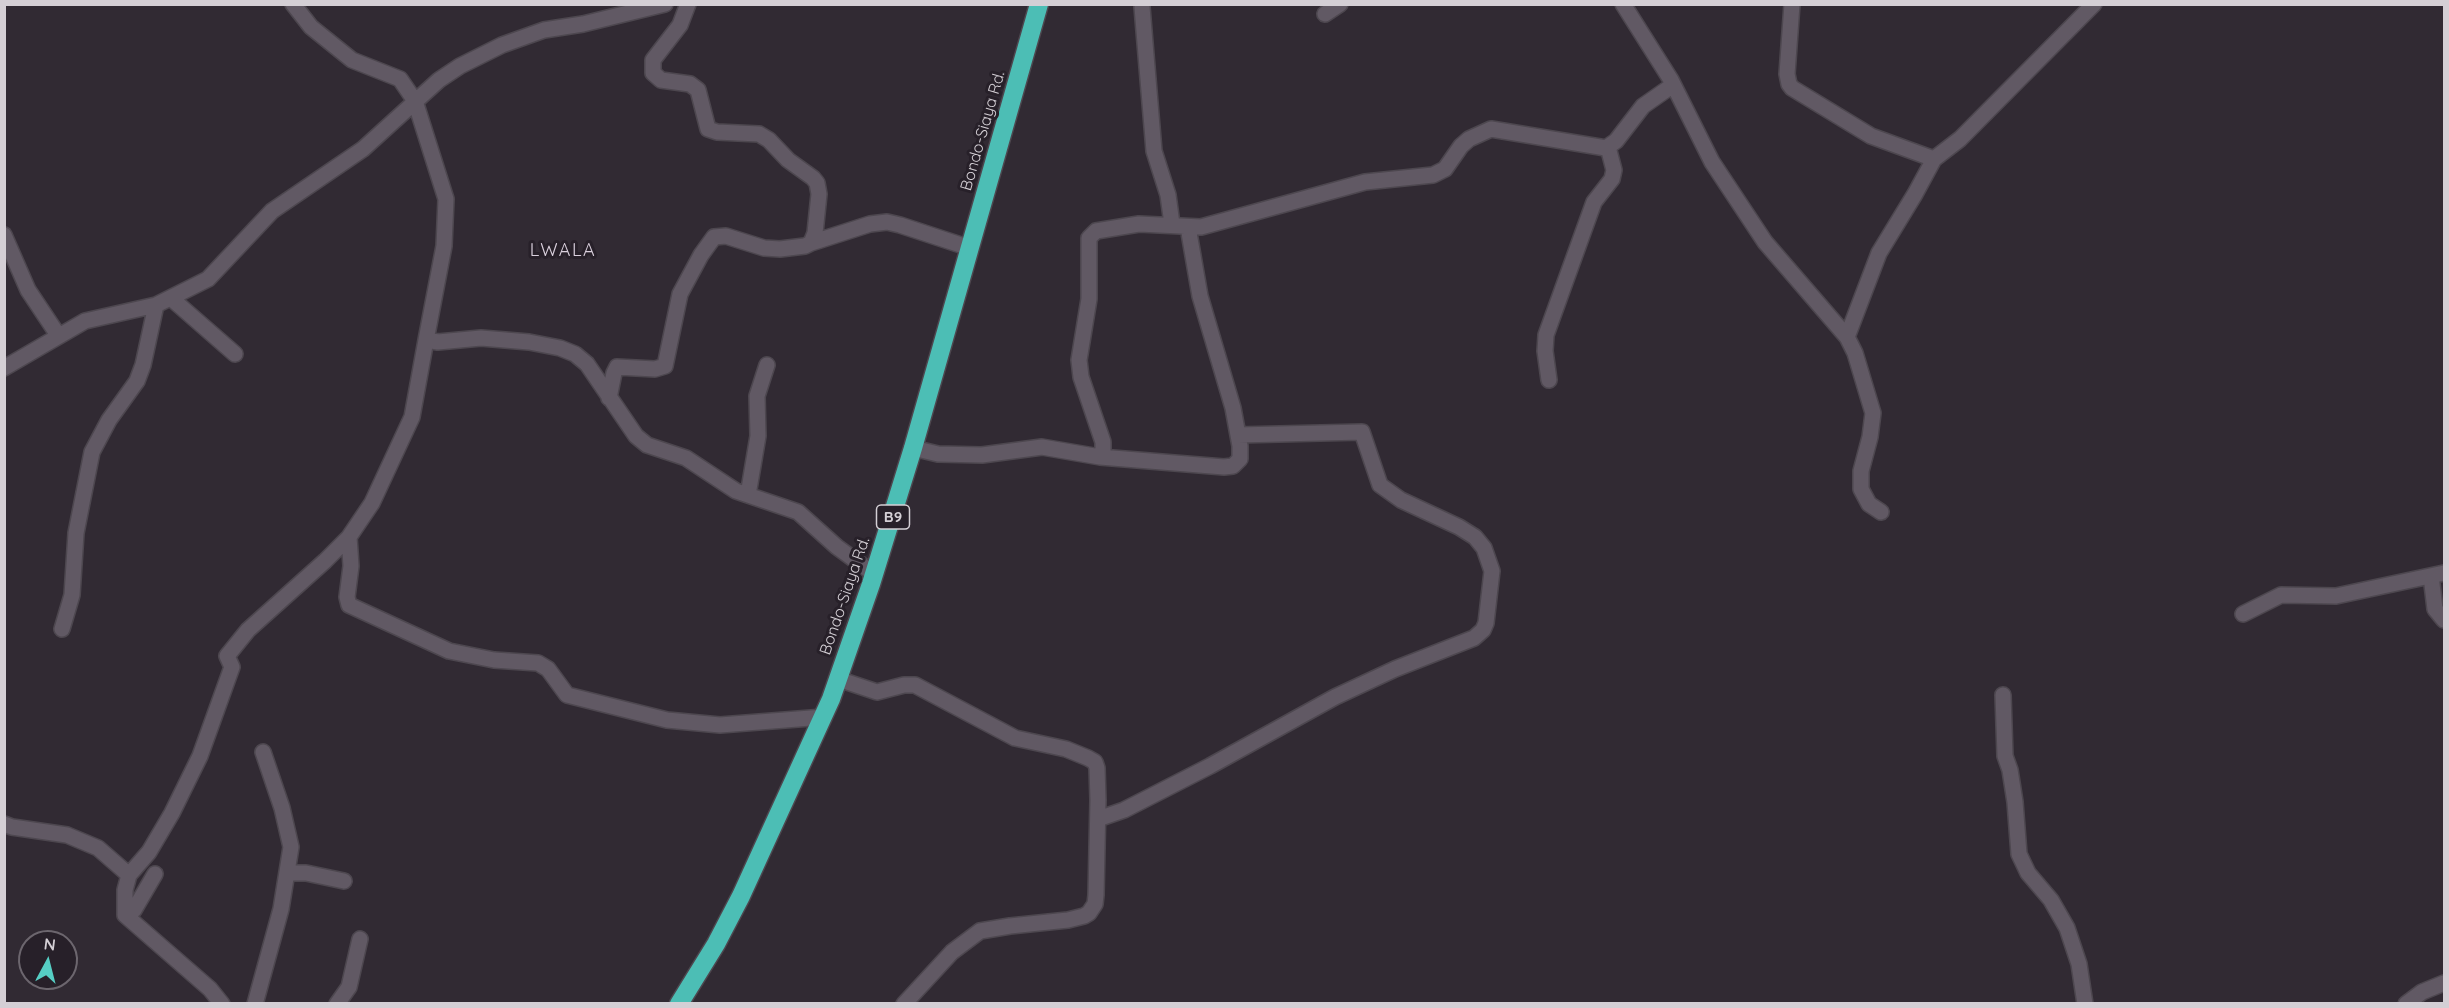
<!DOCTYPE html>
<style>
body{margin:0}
#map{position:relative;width:2449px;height:1008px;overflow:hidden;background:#312a33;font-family:Quicksand,sans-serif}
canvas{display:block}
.frame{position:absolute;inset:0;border:6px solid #d4cfd5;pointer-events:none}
.north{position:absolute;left:18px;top:930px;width:60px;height:60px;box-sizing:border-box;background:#272029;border:2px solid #6c666e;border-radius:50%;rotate:7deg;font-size:16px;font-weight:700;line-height:24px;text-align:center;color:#d4cfd5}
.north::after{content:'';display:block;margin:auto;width:21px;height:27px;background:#56cec4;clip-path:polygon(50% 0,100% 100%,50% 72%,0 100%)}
</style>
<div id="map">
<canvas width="2449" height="1008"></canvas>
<div class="frame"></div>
<div class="north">N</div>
</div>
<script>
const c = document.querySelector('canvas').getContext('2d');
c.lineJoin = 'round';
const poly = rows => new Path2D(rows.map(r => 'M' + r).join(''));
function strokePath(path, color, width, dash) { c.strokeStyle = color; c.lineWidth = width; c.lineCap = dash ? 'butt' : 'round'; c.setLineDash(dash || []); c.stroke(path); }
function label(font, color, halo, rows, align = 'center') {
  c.font = font + ' Quicksand,sans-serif'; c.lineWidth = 6; c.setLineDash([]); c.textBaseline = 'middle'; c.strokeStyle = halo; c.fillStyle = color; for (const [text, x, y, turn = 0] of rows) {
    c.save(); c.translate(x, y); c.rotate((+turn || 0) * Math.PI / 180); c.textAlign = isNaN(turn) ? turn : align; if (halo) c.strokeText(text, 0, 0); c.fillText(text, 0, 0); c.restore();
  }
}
const minor = poly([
 [293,4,311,27,352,60,400,79,415,101,446,199,444,246,426,340,438,342,481,338,529,342,560,348,575,354,587,364,636,436,647,445,686,458,736,491,798,512,837,547,874,574],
 [1623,4,1671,80,1712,162,1765,242,1847,337],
 [1792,4,1787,74,1789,84,1792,88,1871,136,1934,159],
 [1142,7,1154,151,1168,195,1172,224],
 [1325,14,1340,4],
 [4,235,28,290,58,335],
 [811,243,870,224,887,222,900,225,970,248],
 [172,299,235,354],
 [4,368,85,321,156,305,208,279,272,211,363,149,439,80,460,66,502,45,544,30,583,24,665,4],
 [1549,380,1545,351,1546,335,1594,202,1612,179,1614,170,1608,147],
 [609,398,614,373,617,367,655,369,665,366,680,294,701,255,714,237,726,236,764,248,780,249,805,246,811,243,815,233,819,194,817,183,813,178,788,160,769,140,759,134,717,132,708,129,698,90,690,84,661,80,653,73,653,60,680,25,688,4],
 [913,448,938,454,982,455,1042,447,1100,457,1103,455,1103,442,1081,377,1079,360,1089,299,1089,238,1096,231,1139,224,1201,227,1365,182,1433,175,1445,169,1461,146,1469,139,1491,129,1606,148,1616,141,1643,106,1673,85],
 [1100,457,1224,467,1233,466,1240,459,1240,446,1233,408,1200,296,1188,227],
 [748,495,758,436,757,396,767,365],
 [1881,512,1869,504,1861,489,1861,471,1870,437,1873,413,1855,353,1847,337,1879,253,1915,194,1934,159,1960,139,2094,4],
 [349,537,351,566,347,597,349,605,449,651,494,660,538,663,548,669,567,695,667,720,720,725,824,717],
 [2431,576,2435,609,2444,620],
 [2243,614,2281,595,2336,596,2444,573],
 [62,629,72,595,76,533,92,452,109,420,137,381,143,365,156,305],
 [838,679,877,692,904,685,915,685,1015,738,1066,749,1088,758,1095,762,1097,768,1098,800,1096,895,1095,904,1089,913,1084,916,1068,920,1010,926,980,931,952,952,904,1004],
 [2003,695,2005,756,2010,770,2015,802,2019,854,2028,873,2051,900,2067,928,2079,964,2085,1004],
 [1098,819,1124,810,1210,766,1335,697,1395,669,1474,638,1483,630,1486,623,1492,571,1484,548,1475,537,1459,527,1401,500,1380,485,1362,432,1238,435],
 [4,824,12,827,67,835,98,848,129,875,125,890,125,915,210,989,222,1004],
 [288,873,306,873,344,881],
 [129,875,149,852,172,813,200,756,232,667,227,656,248,630,325,561,349,537,372,503,412,417,426,340],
 [125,915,134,910,155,874],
 [255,1004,281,909,291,847,282,808,263,752],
 [337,1004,349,987,360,939],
 [2406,1004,2422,992,2444,983]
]);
const highway = poly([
 [679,1004,716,944,741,896,831,699,871,584,913,448,1039,4]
]);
strokePath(minor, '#4d474f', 18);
strokePath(highway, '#4d474f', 21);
strokePath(minor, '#615964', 15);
strokePath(highway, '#4cbeb5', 18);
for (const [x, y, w] of [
 [893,517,33]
]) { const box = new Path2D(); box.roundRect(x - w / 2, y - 12, w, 24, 4.5); c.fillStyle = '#272029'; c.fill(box); strokePath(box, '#d4cfd5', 1.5); }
label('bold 15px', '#d4cfd5', null, [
 ["B9",893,517]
]);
label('16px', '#d4cfd5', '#272029', [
 ["Bondo-Siaya Rd.",983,131,-74],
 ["Bondo-Siaya Rd.",845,596,-71]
]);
c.letterSpacing = '1.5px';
label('18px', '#dad0dd', '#272029', [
 ["LWALA",563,251]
]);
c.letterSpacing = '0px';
</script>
